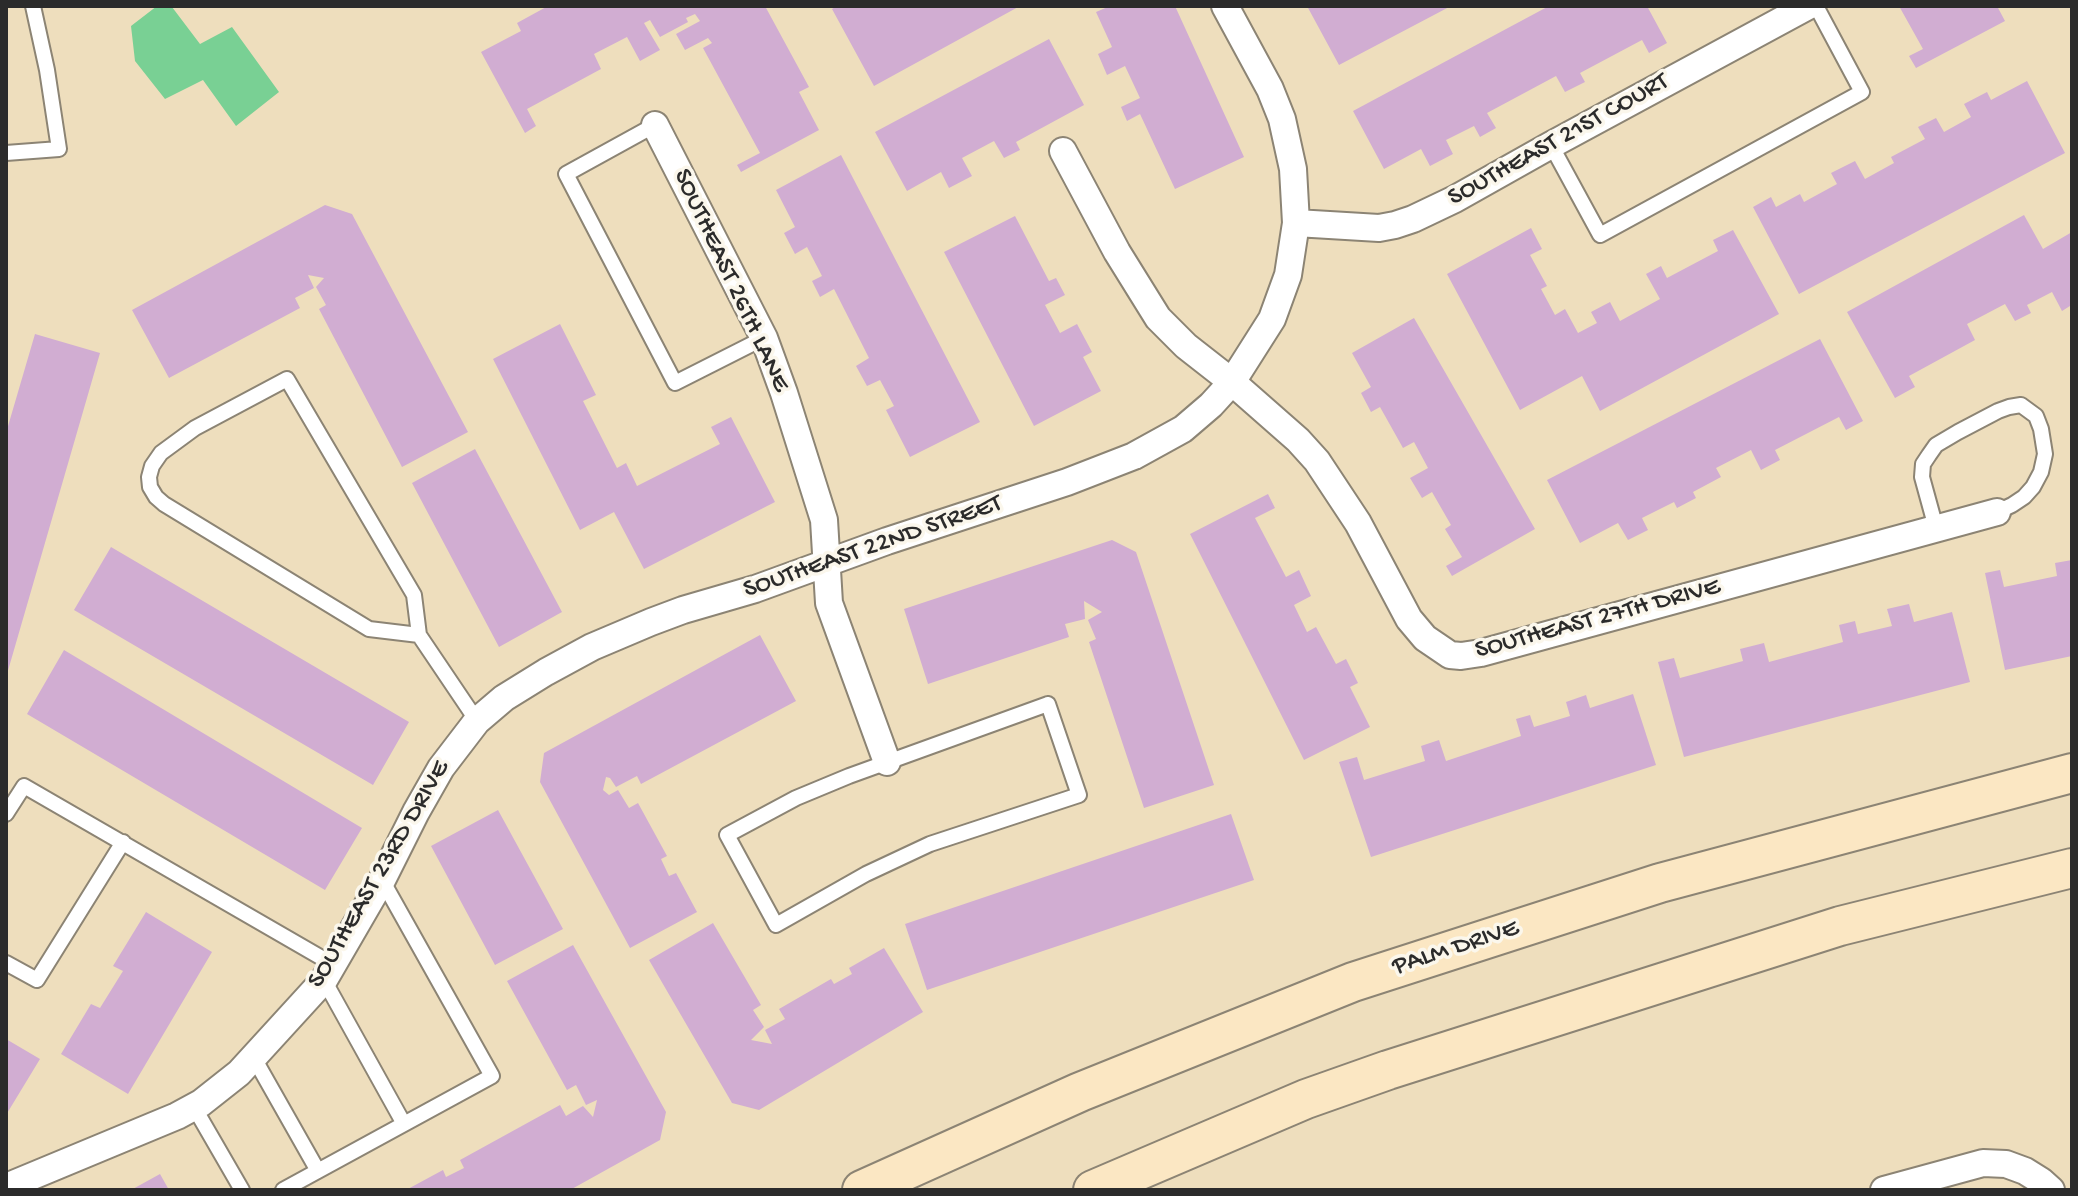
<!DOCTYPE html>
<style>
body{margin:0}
#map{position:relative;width:2078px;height:1196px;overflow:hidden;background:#eedebd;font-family:"Gochi Hand",sans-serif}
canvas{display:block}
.frame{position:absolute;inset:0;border:8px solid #2b2b2b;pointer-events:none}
</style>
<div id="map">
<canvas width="2078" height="1196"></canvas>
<div class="frame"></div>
</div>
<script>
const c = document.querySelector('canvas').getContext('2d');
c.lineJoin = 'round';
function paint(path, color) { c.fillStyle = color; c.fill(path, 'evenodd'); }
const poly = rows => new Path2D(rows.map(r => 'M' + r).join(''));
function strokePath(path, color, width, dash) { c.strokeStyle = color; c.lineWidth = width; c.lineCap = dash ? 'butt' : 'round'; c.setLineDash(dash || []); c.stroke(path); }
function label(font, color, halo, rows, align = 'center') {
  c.font = font + ' "Gochi Hand",sans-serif'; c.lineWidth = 7; c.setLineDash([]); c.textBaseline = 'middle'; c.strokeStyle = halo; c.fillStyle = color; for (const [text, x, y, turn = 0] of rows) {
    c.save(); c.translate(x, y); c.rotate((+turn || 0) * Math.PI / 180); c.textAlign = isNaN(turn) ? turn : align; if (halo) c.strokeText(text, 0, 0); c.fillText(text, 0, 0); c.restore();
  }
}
paint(poly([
 [157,6,172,7,200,44,232,27,279,92,236,126,203,80,165,99,135,61,131,26]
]), '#79d094');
paint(poly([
 [548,6,765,6,809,87,799,92,819,130,741,172,737,165,760,153,703,48,712,43,708,38,685,50,676,34,700,21,695,14,686,18,688,22,660,37,650,20,644,23,660,50,640,61,627,37,594,54,601,69,527,109,536,126,525,133,481,52,521,31,517,23],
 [837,6,1020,6,874,86,832,9],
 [1110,6,1175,6,1244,157,1175,189,1140,114,1127,121,1121,107,1140,98,1125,66,1107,75,1098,54,1112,47,1096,12],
 [1307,6,1451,6,1339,65],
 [1549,6,1647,6,1667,43,1649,53,1642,40,1580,73,1585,82,1565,92,1556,76,1487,113,1496,128,1480,137,1474,126,1446,140,1453,154,1430,166,1421,149,1384,169,1353,111],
 [1899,6,1997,6,2005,21,1916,68,1909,56,1923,49],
 [1049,39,1084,105,1016,142,1020,150,1004,158,994,141,962,158,972,176,949,188,941,172,907,191,875,132],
 [2027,81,2065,153,1799,294,1753,207,1771,197,1776,207,1800,194,1804,202,1837,184,1831,173,1855,161,1865,179,1894,163,1891,157,1925,139,1918,127,1936,118,1944,132,1971,117,1964,104,1987,92,1991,100],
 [841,155,980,422,910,457,886,410,894,406,880,380,867,386,856,366,869,358,834,289,820,297,812,281,822,276,807,247,795,254,784,233,795,227,776,190],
 [325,205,352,214,468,432,402,467,319,309,326,305,316,287,324,278,308,275,314,288,295,298,300,308,169,378,132,310],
 [2024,215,2043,249,2072,232,2072,311,2070,306,2062,311,2052,292,2027,305,2031,313,2015,321,2005,304,1967,324,1975,340,1909,376,1915,387,1895,398,1847,312],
 [1015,216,1049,281,1056,278,1065,295,1045,305,1060,333,1077,324,1092,352,1083,357,1101,391,1034,426,944,252],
 [1531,228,1542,249,1530,255,1547,286,1541,289,1555,315,1565,309,1578,333,1597,323,1591,312,1610,302,1620,321,1660,299,1646,274,1661,266,1667,278,1718,251,1713,240,1733,230,1779,314,1600,411,1582,376,1520,410,1447,274],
 [1414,318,1535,529,1452,576,1446,566,1462,557,1445,529,1451,525,1432,492,1422,498,1410,478,1428,468,1414,442,1403,448,1380,407,1371,412,1361,393,1371,387,1352,353],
 [560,324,596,395,583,401,617,468,626,463,637,486,720,444,711,427,731,417,775,502,644,569,614,512,580,530,493,359],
 [35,334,100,353,7,674,6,433],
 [1820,339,1863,421,1846,430,1839,417,1775,450,1780,460,1761,470,1751,450,1716,468,1721,477,1693,492,1696,498,1677,508,1674,502,1642,518,1648,530,1628,540,1618,523,1580,543,1547,480],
 [475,449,562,612,499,647,412,483],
 [1268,494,1275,508,1255,518,1286,577,1299,570,1311,596,1294,605,1307,632,1316,627,1336,664,1346,659,1358,683,1350,687,1370,727,1304,760,1190,534],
 [1112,540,1136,552,1214,785,1144,808,1089,642,1096,639,1088,620,1102,612,1084,601,1085,619,1065,624,1069,637,928,684,904,609],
 [111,547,409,722,373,785,74,610],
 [2072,560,2072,656,2005,670,1985,573,2000,570,2004,587,2057,576,2055,563],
 [1909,604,1914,622,1952,612,1970,682,1684,757,1658,662,1674,658,1680,678,1743,661,1740,649,1764,643,1769,662,1843,642,1839,625,1855,621,1858,634,1892,626,1887,609],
 [760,635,796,701,641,784,637,776,616,787,610,778,606,777,603,790,609,795,618,790,629,808,638,803,667,856,661,859,669,876,676,873,697,912,630,948,540,782,544,753],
 [64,650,362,828,325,890,27,714],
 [1633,694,1656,765,1371,857,1339,762,1357,757,1364,780,1425,761,1421,746,1439,740,1446,761,1521,736,1516,719,1530,715,1534,727,1570,716,1566,702,1586,695,1590,708],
 [498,810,563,929,495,965,431,846],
 [1231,814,1254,880,927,990,905,924],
 [146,912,212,952,128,1094,61,1054,91,1004,100,1008,123,971,113,966],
 [713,923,761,1005,753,1010,764,1027,751,1040,772,1044,765,1030,785,1019,779,1009,831,979,834,984,852,974,849,968,884,948,923,1012,759,1110,732,1103,649,960],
 [573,945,666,1112,660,1140,570,1190,406,1190,443,1170,446,1177,464,1168,460,1160,560,1105,566,1116,583,1106,593,1117,597,1100,586,1105,576,1085,567,1090,507,981],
 [6,1039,40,1059,6,1115],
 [160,1174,169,1190,131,1190]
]), '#d1add2');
const service = poly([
 [655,125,566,174,675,383,764,338],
 [1551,145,1600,235,1862,92,1816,6],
 [6,153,59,149,47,70,33,6],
 [1936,528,1922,477,1923,464,1929,455,1936,445,1958,432,1998,411,2009,407,2021,405,2036,416,2041,429,2045,454,2041,472,2033,487,2024,497,2012,505,1997,512],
 [419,635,369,629,164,504,156,497,150,487,149,477,152,466,161,453,195,428,287,379,414,595,419,635,477,721],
 [1048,704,1079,795,930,844,866,874,776,925,727,835,796,798,849,776,1048,704],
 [6,814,24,786,334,965],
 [6,963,37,980,123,842],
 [324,980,404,1124],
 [254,1058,318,1171],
 [194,1107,242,1190],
 [283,1190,492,1076,382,880]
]);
const minor = poly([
 [655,125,764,338,784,393,824,520,829,603,887,762],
 [1063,151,1117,252,1158,318,1186,346,1232,382,1298,440,1317,461,1358,523,1409,619,1425,638,1450,655,1461,656,1481,653,1997,512],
 [1296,223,1379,228,1395,225,1413,219,1455,199,1551,145,1808,6],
 [6,1187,177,1116,201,1103,239,1073,324,980,382,880,416,812,441,768,477,721,504,698,546,672,592,647,651,622,683,610,755,589,887,541,1067,482,1134,456,1183,429,1211,405,1232,382,1272,319,1288,275,1296,223,1293,169,1282,119,1270,89,1225,6],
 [1884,1190,1983,1163,2006,1164,2025,1171,2041,1181,2051,1190]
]);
const secondary = poly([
 [862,1190,1080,1092,1353,982,1660,883,2072,773],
 [1093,1190,1306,1099,1388,1070,1840,926,2072,868]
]);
strokePath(service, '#8c8474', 18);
strokePath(minor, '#8c8474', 30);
strokePath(secondary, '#8c8474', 42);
strokePath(service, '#fff', 14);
strokePath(minor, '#fff', 26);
strokePath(secondary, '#fbe7c3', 38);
label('26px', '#2b2b2b', '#fbf7ec', [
 ["SOUTHEAST 21ST COURT",1559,141,-29],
 ["SOUTHEAST 26TH LANE",730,281,65],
 ["SOUTHEAST 22ND STREET",873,548,-19],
 ["SOUTHEAST 27TH DRIVE",1598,620,-15],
 ["SOUTHEAST 23RD DRIVE",380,875,-60],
 ["PALM DRIVE",1456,949,-18]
]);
</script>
